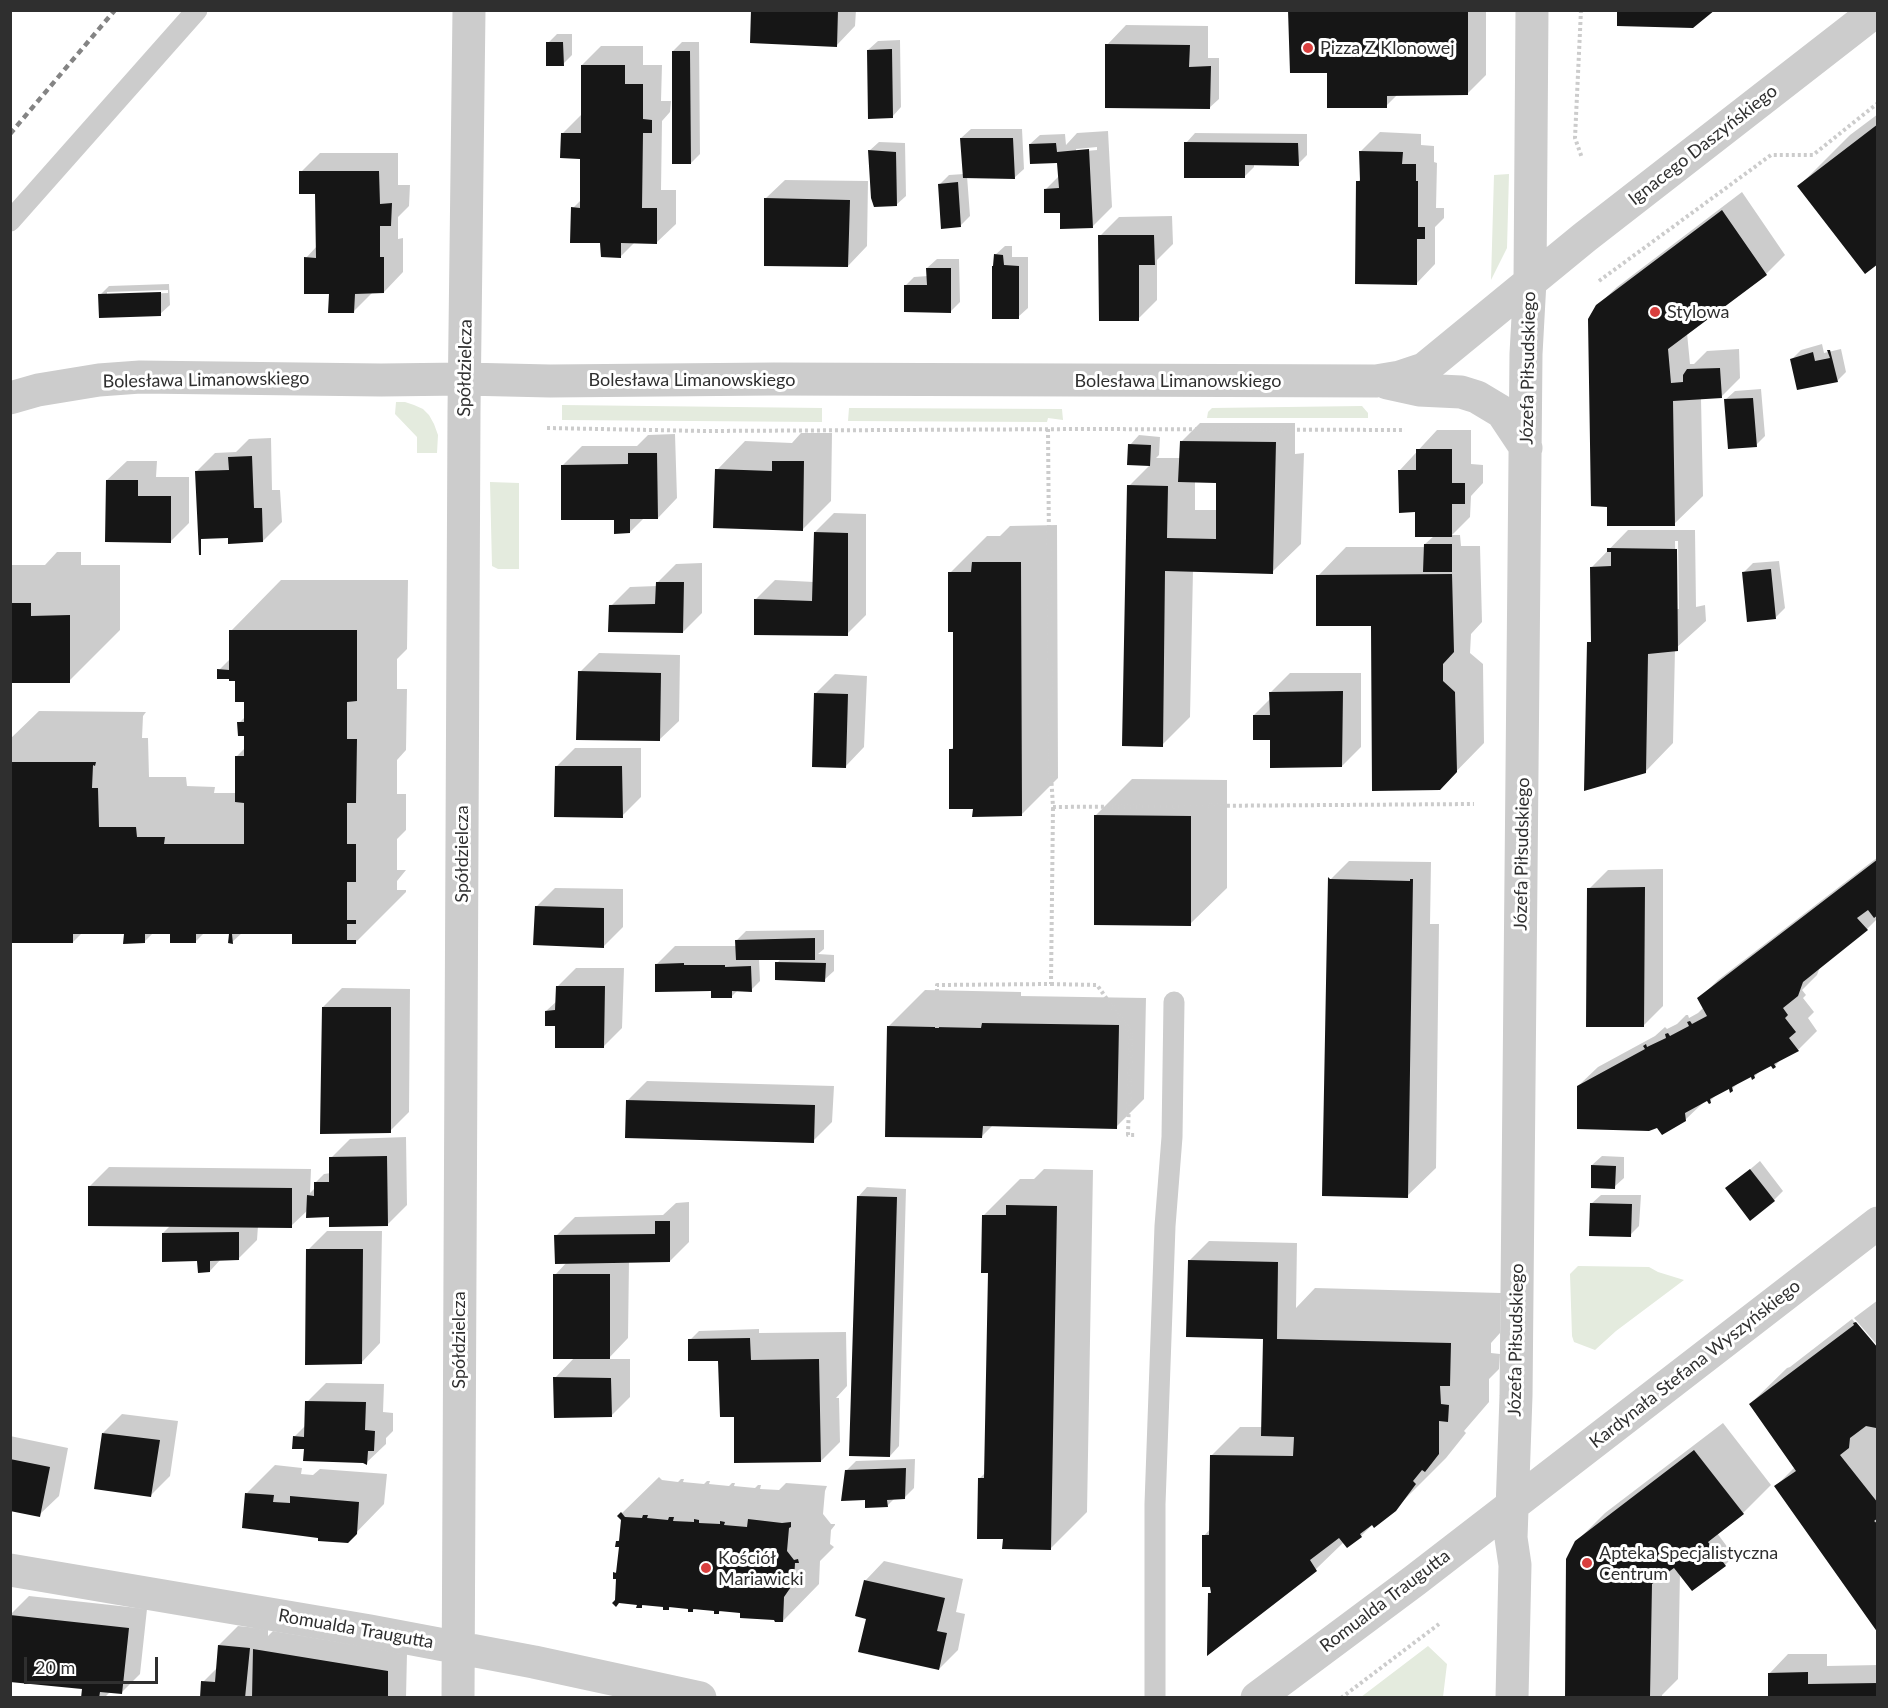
<!DOCTYPE html>
<meta charset="utf-8">
<style>
body{margin:0}
#map{position:relative;width:1888px;height:1708px;overflow:hidden;background:#fff;font-family:Lato,sans-serif}
canvas{display:block}
.frame{position:absolute;inset:0;border:12px solid #2f2f2f;pointer-events:none}
.scale{position:absolute;left:24px;top:1657px;width:134px;height:27px;box-sizing:border-box;border:3px solid #2f2f2f;border-top:0;padding-left:8px;font-size:18px;line-height:21px;white-space:nowrap;color:#2f2f2f;-webkit-text-stroke:4px #fff;paint-order:stroke}
</style>
<div id="map">
<canvas width="1888" height="1708"></canvas>
<div class="frame"></div>
<div class="scale">20 m</div>
</div>
<script>
const c = document.querySelector('canvas').getContext('2d');
c.lineJoin = 'round';
function paint(path, color) { c.fillStyle = color; c.fill(path, 'evenodd'); }
const poly = rows => new Path2D(rows.map(r => 'M' + r).join(''));
function strokePath(path, color, width, dash) { c.strokeStyle = color; c.lineWidth = width; c.lineCap = dash ? 'butt' : 'round'; c.setLineDash(dash || []); c.stroke(path); }
function label(font, color, halo, rows, align = 'center') {
  c.font = font + ' Lato,sans-serif'; c.lineWidth = 6; c.setLineDash([]); c.textBaseline = 'middle'; c.strokeStyle = halo; c.fillStyle = color; for (const [text, x, y, turn = 0] of rows) {
    c.save(); c.translate(x, y); c.rotate((+turn || 0) * Math.PI / 180); c.textAlign = isNaN(turn) ? turn : align; if (halo) c.strokeText(text, 0, 0); c.fillText(text, 0, 0); c.restore();
  }
}
paint(poly([
 [1509,174,1507,248,1491,280,1494,175],
 [396,402,405,402,414,405,423,409,429,415,434,424,438,435,437,453,417,453,417,437,395,414],
 [562,405,822,408,822,422,562,420],
 [1362,406,1368,413,1368,418,1207,418,1208,412,1212,408],
 [849,408,1062,409,1063,420,1048,418,1047,422,848,421],
 [490,482,519,483,519,569,498,569,492,566],
 [1578,1266,1649,1267,1658,1272,1684,1280,1616,1331,1595,1350,1574,1342,1572,1336,1570,1274],
 [1428,1646,1447,1664,1443,1697,1361,1697]
]), '#e4ebde');
paint(poly([
 [752,10,856,10,855,26,836,46],
 [1289,10,1486,10,1486,75,1467,94,1398,94,1386,106,1328,72],
 [1126,25,1208,26,1208,58,1219,58,1219,99,1209,108,1107,45],
 [557,34,572,34,572,55,563,64,548,43],
 [900,40,901,107,892,117,868,50,878,41],
 [682,42,699,42,700,154,691,163,673,51],
 [601,46,643,46,643,65,662,65,661,101,671,101,670,112,662,121,661,190,676,190,676,224,656,243,635,242,621,256,601,241,573,208,582,199,582,157,562,134,581,115,582,65],
 [1878,114,1878,262,1799,186,1850,135],
 [971,129,1022,129,1024,169,1014,178,967,176,970,216,961,225,940,184,949,175,964,174,961,138],
 [1108,131,1112,207,1093,226,1061,212,1046,189,1059,176,1059,159,1030,144,1040,135,1065,134,1066,145,1077,133],
 [1097,147,1097,150,1076,152,1076,149],
 [1380,132,1421,134,1421,145,1434,146,1434,162,1437,163,1436,208,1444,208,1444,218,1435,227,1435,264,1416,284,1358,182,1361,178,1361,151],
 [1195,133,1307,134,1307,155,1298,164,1254,164,1254,167,1244,177,1186,143],
 [879,142,905,143,906,196,896,205,869,151],
 [320,153,398,153,398,185,410,185,409,206,398,217,398,239,403,238,403,272,384,292,373,292,353,312,330,292,306,258,317,246,317,193,301,172],
 [785,180,868,181,867,246,848,266,765,199],
 [1742,192,1785,255,1766,274,1687,333,1690,364,1694,364,1707,351,1739,349,1740,378,1721,397,1701,398,1703,496,1674,524,1597,306,1617,287],
 [1172,216,1173,244,1157,260,1157,300,1138,319,1100,236,1119,217],
 [1005,246,1012,246,1012,257,1028,257,1028,308,1018,317,995,255],
 [937,259,959,259,960,302,951,311,905,286,914,277,928,276,927,268],
 [169,284,170,305,160,314,100,295,109,286],
 [168,290,168,293,107,295,107,292],
 [1822,344,1824,353,1841,349,1846,372,1837,381,1792,359,1801,350],
 [1761,389,1765,436,1756,445,1725,400,1735,391],
 [1200,423,1295,423,1295,454,1304,453,1301,544,1272,572,1193,570,1190,717,1162,745,1129,486,1150,465,1128,463,1130,445,1139,435,1160,437,1159,455,1156,458,1181,458,1181,442],
 [1195,480,1218,483,1218,510,1195,510],
 [1437,430,1471,430,1471,464,1483,465,1483,483,1471,496,1470,517,1452,535,1460,535,1461,546,1480,546,1482,622,1471,634,1470,653,1483,664,1484,743,1439,789,1372,624,1318,576,1346,547,1425,547,1425,544,1434,536,1416,511,1400,470],
 [801,433,832,433,831,501,803,529,717,470,745,441,792,443],
 [675,434,677,498,658,518,644,518,630,532,563,465,582,446,637,446,648,435],
 [271,438,272,490,280,490,282,522,263,541,230,537,196,472,215,453,236,452,249,439],
 [127,461,157,461,156,477,189,477,189,523,170,542,107,480],
 [834,513,866,514,866,615,847,634,756,599,775,580,814,582,815,532],
 [1057,525,1058,778,1021,815,975,808,950,750,955,746,954,631,950,573,987,536,1000,536,1010,526],
 [1628,530,1695,530,1696,607,1705,605,1706,621,1675,649,1673,743,1645,772,1593,641,1592,567],
 [1675,541,1678,541,1679,609,1676,609],
 [57,552,81,552,81,565,120,565,120,630,69,681,10,681,10,565,45,565],
 [1779,561,1785,608,1775,618,1744,572,1753,563],
 [702,563,702,613,683,632,611,606,630,587,657,586,657,583,676,564],
 [281,580,408,580,407,649,397,659,397,689,407,689,406,750,397,760,397,794,406,794,406,830,397,839,397,870,406,870,397,881,397,890,406,890,406,892,355,943,294,933,242,933,232,942,230,933,204,933,195,942,172,933,153,933,144,942,125,932,82,933,73,942,10,941,10,739,39,711,146,712,143,716,142,738,148,738,149,777,186,777,187,786,215,787,214,793,236,793,236,757,246,747,246,735,239,723,246,716,246,701,236,680,219,670,231,658,231,631],
 [599,653,680,655,679,721,659,740,580,672],
 [1290,673,1361,673,1361,747,1342,766,1271,738,1254,715,1271,698,1271,692],
 [835,674,867,676,864,747,845,767,816,693],
 [575,748,641,748,641,797,622,816,556,767],
 [1132,779,1227,780,1227,888,1190,924,1096,815],
 [1878,857,1878,918,1867,929,1820,967,1817,975,1802,990,1806,995,1803,998,1814,1012,1808,1018,1817,1031,1798,1050,1783,1057,1775,1066,1772,1064,1762,1069,1753,1078,1752,1075,1741,1080,1731,1090,1729,1087,1718,1093,1709,1102,1707,1099,1705,1101,1685,1120,1658,1126,1578,1086,1598,1067,1655,1036,1665,1027,1667,1029,1677,1024,1686,1015,1688,1015,1689,1018,1698,1013,1704,1007,1699,999,1718,980],
 [1349,861,1431,862,1430,924,1439,924,1436,1168,1407,1196,1330,880],
 [1663,869,1663,1006,1644,1025,1589,889,1608,870],
 [555,888,623,889,623,927,604,946,536,907],
 [824,930,824,949,818,954,834,955,834,971,824,980,777,963,781,959,759,959,760,981,751,990,738,990,731,997,656,965,675,946,737,946,737,940,746,931],
 [576,968,624,968,622,1028,603,1047,556,1025,546,1011,557,1001,557,987],
 [342,988,410,989,409,1112,390,1131,323,1007],
 [925,990,1021,992,1021,996,1146,998,1144,1099,1116,1127,993,1125,981,1137,888,1027],
 [647,1081,834,1086,832,1122,813,1141,628,1100],
 [406,1137,407,1205,388,1224,308,1210,291,1226,258,1226,257,1240,238,1259,221,1259,210,1271,198,1260,163,1233,171,1225,90,1186,109,1167,311,1169,310,1193,315,1188,315,1183,324,1174,331,1173,331,1158,350,1139],
 [1602,1156,1624,1157,1624,1178,1614,1187,1592,1165],
 [1760,1161,1783,1191,1774,1200,1727,1189],
 [1044,1169,1093,1170,1087,1512,1050,1549,1004,1538,980,1478,986,1472,989,1272,983,1216,1020,1179,1034,1179],
 [867,1187,906,1189,899,1446,890,1456,858,1197],
 [1601,1195,1641,1195,1639,1226,1630,1235,1591,1204],
 [689,1202,689,1242,670,1261,629,1261,628,1338,608,1359,630,1359,630,1397,611,1416,555,1378,575,1357,555,1275,567,1262,556,1236,575,1217,663,1215,676,1203],
 [327,1231,382,1231,380,1343,361,1363,308,1250],
 [1209,1241,1297,1243,1296,1308,1315,1288,1501,1293,1500,1333,1491,1343,1491,1353,1500,1354,1499,1369,1489,1379,1489,1402,1464,1431,1466,1433,1446,1458,1395,1509,1373,1524,1361,1536,1344,1542,1316,1569,1290,1591,1210,1593,1212,1591,1204,1536,1210,1529,1212,1455,1240,1427,1263,1427,1264,1339,1190,1260],
 [1878,1300,1878,1346,1854,1318],
 [1852,1319,1878,1350,1878,1631,1776,1486,1795,1467,1750,1404,1787,1368,1790,1367],
 [759,1329,759,1333,846,1332,847,1386,836,1398,839,1398,840,1442,821,1461,736,1415,720,1362,690,1340,699,1331],
 [326,1383,384,1384,383,1412,393,1413,393,1431,386,1438,386,1444,366,1463,305,1447,294,1437,306,1425,307,1402],
 [122,1414,178,1421,170,1476,151,1495,103,1433],
 [1723,1423,1771,1485,1743,1513,1717,1533,1734,1556,1725,1565,1693,1589,1680,1572,1678,1679,1662,1695,1662,1698,1566,1698,1576,1542,1605,1513],
 [10,1436,68,1448,59,1496,39,1515,10,1509],
 [915,1459,914,1488,905,1497,895,1498,887,1506,866,1499,847,1470,856,1461],
 [275,1465,302,1468,301,1474,313,1475,320,1469,387,1474,384,1504,347,1542,320,1536,247,1493],
 [659,1477,662,1480,678,1482,681,1479,684,1479,683,1482,704,1484,707,1481,710,1481,709,1484,729,1486,732,1483,735,1483,734,1486,755,1488,758,1485,761,1485,760,1489,779,1490,786,1483,827,1486,825,1491,823,1514,831,1524,835,1524,835,1525,831,1530,830,1544,834,1547,820,1561,819,1584,783,1621,742,1612,722,1610,718,1613,716,1609,696,1608,692,1611,690,1607,671,1606,668,1609,664,1605,644,1604,641,1607,639,1603,616,1600,618,1577,615,1573,618,1569,620,1546,617,1542,621,1538,623,1519,619,1516],
 [884,1561,963,1579,956,1612,965,1614,958,1650,939,1669,868,1618,865,1581],
 [29,1596,147,1609,140,1674,121,1693,111,1691,104,1698,83,1698,84,1688,10,1680,10,1615],
 [238,1626,268,1629,268,1636,273,1631,407,1653,406,1698,201,1698,203,1682,218,1667,219,1645],
 [1788,1654,1827,1654,1827,1666,1878,1665,1878,1698,1769,1698,1769,1674]
]), '#0003');
paint(poly([
 [751,10,838,10,837,47,750,43],
 [1288,10,1468,10,1468,95,1387,96,1387,108,1327,108,1327,73,1290,73],
 [1617,10,1715,10,1693,28,1617,26],
 [546,42,563,42,564,66,546,66],
 [1105,44,1190,45,1189,67,1211,66,1210,109,1105,108],
 [892,49,893,118,868,119,867,50],
 [672,51,690,51,691,164,672,164],
 [581,65,625,65,625,84,643,84,643,119,652,120,652,133,643,133,642,208,657,208,657,244,621,243,621,258,601,257,600,243,570,243,571,207,580,208,580,159,560,158,561,133,581,133],
 [1878,124,1878,264,1865,274,1797,186],
 [960,138,1013,138,1015,179,963,178],
 [1184,142,1298,143,1299,166,1245,165,1245,178,1184,178],
 [1056,143,1057,152,1089,149,1093,228,1060,229,1060,213,1044,213,1044,189,1059,188,1057,163,1030,164,1029,144],
 [868,150,896,152,897,206,874,207,871,198],
 [1359,151,1403,152,1402,164,1416,164,1416,181,1418,181,1418,227,1425,227,1425,239,1417,239,1417,285,1355,284,1356,181,1360,181],
 [299,171,379,171,380,204,392,203,391,226,380,226,380,257,384,257,384,293,355,294,354,313,328,313,329,294,304,294,304,257,316,258,315,194,299,194],
 [958,182,961,227,941,229,938,184],
 [764,198,850,200,848,267,764,266],
 [1722,210,1767,275,1668,349,1671,383,1683,382,1683,375,1687,369,1720,368,1722,398,1673,401,1675,526,1607,526,1607,507,1591,506,1588,319,1596,305],
 [1098,235,1154,235,1155,265,1139,265,1139,321,1099,321],
 [994,254,1003,255,1004,265,1019,266,1019,319,992,319,992,266,993,266],
 [926,268,951,268,951,313,904,312,904,285,927,285],
 [161,292,161,316,99,318,98,294],
 [1827,350,1830,350,1838,382,1797,390,1790,359,1813,352,1815,361,1830,358],
 [1753,398,1757,447,1728,449,1724,399],
 [1180,441,1276,442,1273,574,1165,571,1163,747,1122,746,1127,485,1168,486,1167,538,1216,539,1216,483,1178,482],
 [1128,444,1151,445,1150,466,1127,465],
 [1416,449,1452,449,1452,483,1465,483,1465,504,1452,504,1452,537,1415,537,1415,512,1399,513,1398,470,1416,470],
 [628,453,657,453,658,519,630,519,630,533,614,534,614,520,561,520,561,465,628,464],
 [252,456,254,508,262,508,263,542,228,544,228,538,201,539,201,555,199,555,195,471,229,470,228,457],
 [772,461,804,461,803,531,713,528,715,469,772,471],
 [106,480,138,480,138,496,171,496,171,543,105,542],
 [814,532,848,533,848,636,754,635,754,599,812,601],
 [1424,544,1452,544,1452,572,1423,572],
 [1607,548,1677,549,1678,651,1648,654,1646,773,1584,791,1587,642,1591,642,1590,567,1611,566,1611,552,1607,552],
 [972,562,1021,562,1022,816,972,817,973,809,949,809,949,749,953,749,953,632,948,632,948,572,971,572],
 [1771,569,1776,619,1747,622,1742,572],
 [1452,574,1454,652,1443,664,1443,681,1455,692,1457,772,1440,790,1372,791,1371,626,1316,626,1316,575],
 [656,582,684,582,683,633,608,632,609,605,655,604],
 [10,603,31,603,31,616,70,615,70,683,10,683],
 [229,630,357,630,357,701,347,702,347,739,357,739,356,803,347,803,347,844,356,844,356,882,347,882,347,920,356,920,356,924,347,924,347,940,356,940,356,944,292,944,292,934,232,934,233,944,228,943,229,934,196,934,196,943,170,943,170,934,145,934,145,943,123,944,124,934,73,934,73,943,10,943,10,762,96,762,95,766,93,765,92,788,98,788,99,827,136,827,137,837,165,837,164,844,244,844,244,803,235,802,235,756,244,756,244,736,238,736,237,722,244,722,244,702,235,702,235,681,229,681,229,679,217,679,217,669,229,670],
 [578,671,661,673,660,741,576,740],
 [1343,691,1342,767,1270,768,1270,740,1253,740,1253,715,1270,715,1269,692],
 [814,693,848,694,846,768,812,767],
 [555,766,622,766,623,818,554,817],
 [1094,815,1191,816,1191,926,1094,925],
 [1878,859,1878,915,1874,918,1868,910,1857,918,1868,930,1803,982,1798,996,1783,1008,1788,1015,1785,1018,1796,1032,1789,1038,1799,1051,1774,1064,1776,1067,1773,1069,1771,1066,1754,1075,1755,1078,1752,1080,1751,1077,1732,1087,1733,1091,1730,1093,1729,1089,1710,1099,1711,1103,1709,1104,1707,1101,1685,1113,1686,1121,1662,1135,1657,1128,1649,1131,1577,1129,1577,1086,1645,1049,1643,1046,1646,1044,1647,1047,1666,1038,1665,1034,1668,1033,1670,1036,1689,1026,1687,1022,1690,1021,1692,1024,1707,1016,1697,998],
 [1328,877,1330,879,1410,881,1410,879,1413,879,1408,1198,1322,1196],
 [1645,887,1644,1027,1586,1027,1587,888],
 [535,906,604,908,604,948,533,945],
 [815,938,815,960,736,960,735,940],
 [775,962,826,963,825,982,775,980],
 [684,963,684,965,725,965,725,967,751,966,752,992,732,991,732,998,711,998,711,991,655,992,655,964],
 [556,986,605,986,604,1048,555,1048,555,1026,545,1026,545,1011,555,1010],
 [322,1007,391,1007,391,1133,320,1134],
 [982,1023,1119,1025,1117,1129,983,1126,982,1138,885,1137,887,1026,981,1028],
 [626,1100,815,1105,814,1143,625,1138],
 [387,1156,388,1226,329,1227,329,1217,306,1218,307,1195,314,1196,314,1182,329,1182,329,1157],
 [1591,1165,1616,1166,1615,1189,1591,1188],
 [1750,1169,1775,1201,1750,1221,1725,1188],
 [88,1186,292,1188,292,1228,88,1226],
 [857,1196,897,1197,890,1457,849,1456],
 [1590,1203,1632,1204,1631,1237,1589,1236],
 [1006,1205,1057,1206,1051,1550,1002,1549,1003,1539,977,1539,978,1478,984,1478,988,1273,981,1273,982,1215,1006,1215],
 [655,1221,670,1221,670,1262,555,1264,554,1235,655,1234],
 [239,1232,239,1260,210,1261,210,1272,198,1273,197,1261,162,1262,162,1233],
 [306,1249,363,1249,362,1364,305,1365],
 [1188,1260,1278,1262,1277,1339,1451,1343,1450,1386,1440,1386,1441,1404,1449,1405,1448,1422,1439,1421,1439,1454,1425,1472,1422,1470,1413,1481,1416,1484,1396,1511,1374,1528,1372,1525,1360,1534,1362,1537,1347,1548,1339,1538,1310,1560,1317,1571,1207,1656,1208,1593,1211,1593,1210,1587,1202,1587,1202,1535,1209,1535,1210,1455,1293,1456,1294,1437,1261,1436,1263,1339,1186,1337],
 [553,1274,610,1274,610,1359,553,1359],
 [1856,1322,1878,1348,1878,1426,1876,1428,1866,1426,1850,1438,1849,1448,1840,1455,1878,1503,1878,1518,1874,1521,1878,1524,1878,1633,1774,1486,1796,1471,1749,1404,1854,1325,1853,1323],
 [750,1338,751,1360,819,1359,821,1462,734,1463,734,1417,720,1417,718,1361,688,1361,688,1339],
 [553,1377,611,1378,612,1417,554,1418],
 [305,1401,366,1402,365,1430,375,1431,374,1451,368,1451,367,1465,363,1463,303,1461,304,1449,292,1449,293,1436,304,1437],
 [102,1433,160,1440,151,1497,94,1489],
 [1694,1450,1744,1514,1708,1542,1726,1566,1692,1591,1674,1568,1652,1584,1650,1698,1565,1698,1566,1559,1575,1541],
 [10,1459,50,1467,40,1517,10,1511],
 [906,1468,905,1499,887,1500,888,1507,865,1508,865,1500,841,1501,845,1470],
 [245,1493,274,1495,273,1502,290,1503,290,1496,359,1502,357,1534,348,1543,318,1541,318,1538,242,1528],
 [621,1512,625,1517,642,1518,643,1515,648,1515,647,1518,668,1520,669,1517,674,1517,673,1521,694,1522,694,1519,699,1520,699,1523,720,1524,720,1521,725,1522,724,1525,747,1527,748,1519,782,1523,791,1522,791,1527,789,1528,787,1551,794,1560,798,1559,799,1563,795,1563,794,1581,799,1584,796,1587,793,1584,784,1597,783,1622,775,1622,774,1620,740,1618,740,1613,719,1611,719,1614,714,1614,714,1611,693,1609,693,1612,688,1612,688,1609,669,1607,669,1610,663,1610,663,1607,642,1605,642,1608,636,1608,637,1605,619,1603,616,1607,612,1603,615,1600,616,1579,613,1579,613,1572,616,1573,619,1547,615,1547,616,1541,619,1541,621,1520,617,1516],
 [864,1580,945,1598,937,1631,947,1633,939,1670,858,1652,866,1619,855,1616],
 [10,1615,129,1628,122,1694,100,1692,99,1698,81,1698,82,1689,10,1682],
 [218,1645,250,1648,245,1698,200,1698,201,1681,215,1682],
 [253,1649,388,1671,388,1698,252,1698],
 [1808,1672,1808,1684,1878,1683,1878,1698,1768,1698,1768,1673]
]), '#161616');
strokePath(poly([
 [1581,10,1575,138,1582,158],
 [1599,281,1771,155,1813,155,1878,103],
 [547,428,704,431,1084,429,1405,430],
 [1048,429,1051,774,1053,807,1474,804],
 [1051,984,1097,985,1131,1033,1128,1135,1137,1135],
 [937,1028,937,985,1051,984,1053,807],
 [1341,1698,1439,1624]
]), '#ccc', 4, [3, 3]);
strokePath(poly([
 [10,221,197,10],
 [1155,1698,1155,1504,1165,1226,1172,1137,1174,1002]
]), '#ccc', 21);
strokePath(poly([
 [1387,383,1419,390,1461,392,1477,397,1502,412,1526,448],
 [10,398,38,390,99,380,140,377,381,380,464,379,550,381,774,379,1376,381,1400,377,1424,369,1585,237,1877,10],
 [10,1570,370,1631,534,1662,700,1698],
 [458,1698,464,411,469,10],
 [1257,1698,1414,1581,1878,1223],
 [1512,1698,1515,1565,1511,1538,1516,1396,1526,354,1530,281,1532,10]
]), '#ccc', 33);
strokePath(poly([
 [10,134,115,10]
]), '#848484', 4.5, [6, 4.5]);
for (const [x, y, r, color] of [
 [1308,48,6,"#d93f3e"],
 [1655,312,6,"#d93f3e"],
 [1587,1563,6,"#d93f3e"],
 [706,1568,6,"#d93f3e"]
]) { const dot = new Path2D(); dot.arc(x, y, r, 0, 2 * Math.PI); c.fillStyle = color; c.fill(dot); strokePath(dot, '#fff', 2); }
label('18px', '#2f2f2f', '#fff', [
 ["Pizza Z Klonowej",1320,48],
 ["Stylowa",1667,312],
 ["Apteka Specjalistyczna",1599,1553],
 ["Centrum",1599,1574],
 ["Kościół",718,1558],
 ["Mariawicki",718,1579]
], 'left');
label('18px', '#2f2f2f', '#fff', [
 ["Ignacego Daszyńskiego",1703,145,-38],
 ["Spółdzielcza",465,368,-89],
 ["Józefa Piłsudskiego",1528,368,-89],
 ["Bolesława Limanowskiego",206,380,-1],
 ["Bolesława Limanowskiego",692,380],
 ["Bolesława Limanowskiego",1178,381],
 ["Spółdzielcza",462,854,-90],
 ["Józefa Piłsudskiego",1522,854,-89],
 ["Spółdzielcza",459,1340,-90],
 ["Józefa Piłsudskiego",1516,1340,-89],
 ["Kardynała Stefana Wyszyńskiego",1695,1364,-38],
 ["Romualda Traugutta",1385,1601,-37],
 ["Romualda Traugutta",356,1629,10]
]);
</script>
